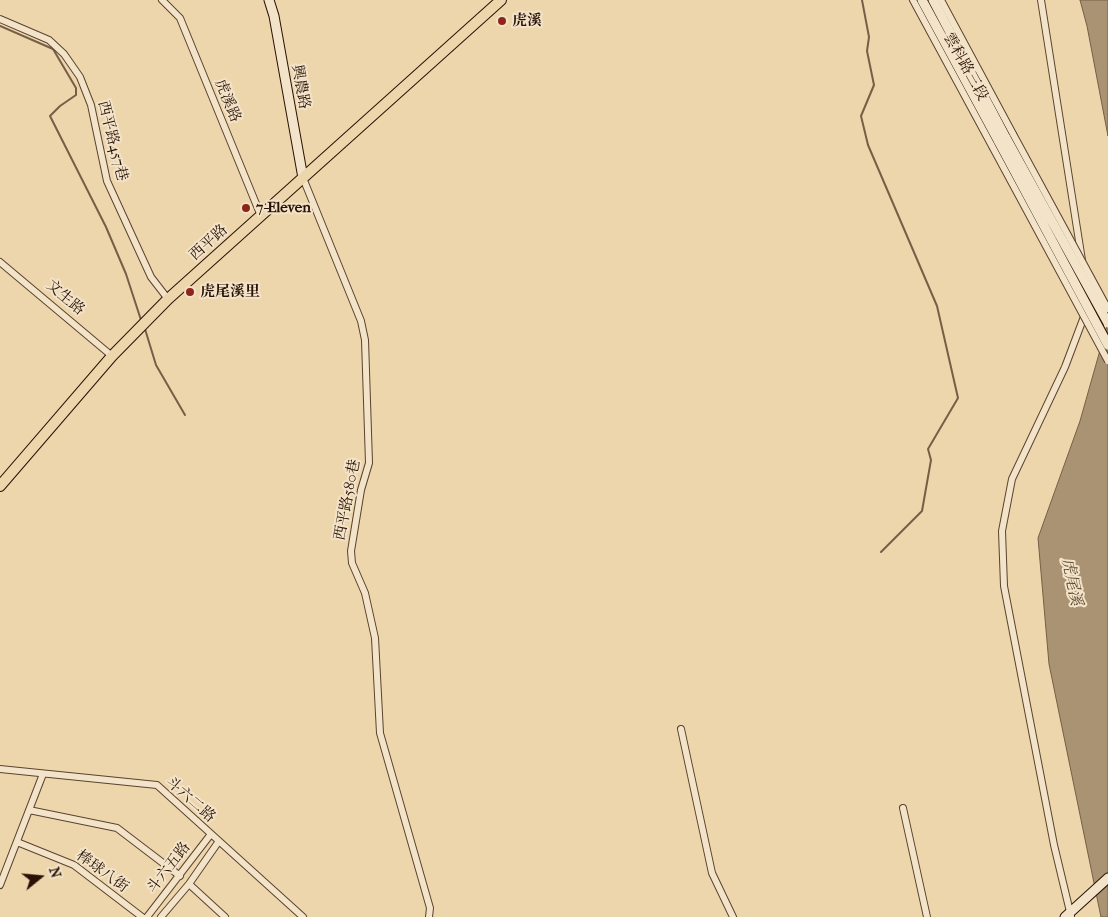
<!DOCTYPE html>
<meta charset="utf-8">
<style>
body{margin:0}
#map{position:relative;width:1108px;height:917px;overflow:hidden;background:#edd5ac;font-family:"IM FELL French Canon",serif}
canvas{display:block}
.north{position:absolute;left:15px;top:852px;width:50px;height:50px;-webkit-text-stroke:4px #f3e4c9;paint-order:stroke;rotate:73deg;font-size:14px;font-weight:700;line-height:20px;text-align:center;color:#291205}
.north::after{content:'';display:block;margin:auto;width:18px;height:22px;background:#291205;clip-path:polygon(50% 0,100% 100%,50% 72%,0 100%)}
</style>
<div id="map">
<canvas width="1108" height="917"></canvas>
<div class="north">N</div>
</div>
<script>
const c = document.querySelector('canvas').getContext('2d');
c.lineJoin = 'round';
function paint(path, color) { c.fillStyle = color; c.fill(path, 'evenodd'); }
const poly = rows => new Path2D(rows.map(r => 'M' + r).join(''));
function strokePath(path, color, width, dash) { c.strokeStyle = color; c.lineWidth = width; c.lineCap = dash ? 'butt' : 'round'; c.setLineDash(dash || []); c.stroke(path); }
function label(font, color, halo, rows, align = 'center') {
  c.font = font + ' "IM FELL French Canon","Noto Serif TC",serif'; c.lineWidth = 4; c.setLineDash([]); c.textBaseline = 'middle'; c.strokeStyle = halo; c.fillStyle = color; for (const [text, x, y, turn = 0] of rows) {
    c.save(); c.translate(x, y); c.rotate((+turn || 0) * Math.PI / 180); c.textAlign = isNaN(turn) ? turn : align; if (halo) c.strokeText(text, 0, 0); c.fillText(text, 0, 0); c.restore();
  }
}
const water = poly([
 [1080,0,1108,0,1108,136,1087,26,1080,0],
 [1108,322,1108,917,1101,917,1049,664,1038,538,1080,421,1108,322]
]);
paint(water, '#aa9373');
strokePath(water, '#765f47', 1);
strokePath(poly([
 [862,0,869,37,867,51,874,85,861,116,868,145,937,306,958,398,928,449,931,460,922,511,881,552],
 [0,26,53,49,76,88,76,95,60,106,50,116,106,227,126,274,141,320],
 [145,329,156,365,185,415]
]), '#765f47', 2);
const street = poly([
 [162,0,180,18,261,216],
 [913,0,992,146],
 [941,0,1013,134],
 [1041,0,1082,260],
 [0,19,49,40,64,54,80,77,91,105,107,181,151,277,168,299],
 [303,178,361,321,365,340,369,463,361,490,351,551,352,563,365,593,375,638,380,733,430,908,429,917],
 [0,262,112,356],
 [681,729,712,873,733,917],
 [0,769,157,785,303,917],
 [903,808,927,917],
 [29,810,117,828,180,876],
 [17,842,74,865,142,917],
 [189,884,225,917],
 [0,885,43,774],
 [1071,916,1054,845,1004,586,1002,531,1012,479,1065,367,1085,314],
 [147,917,211,834],
 [161,917,189,884,219,841]
]);
const secondary = poly([
 [269,0,274,16,303,178],
 [922,0,999,142],
 [933,0,1006,138],
 [1065,917,1108,878]
]);
const primary = poly([
 [0,486,112,356,168,299,501,0]
]);
strokePath(street, '#5a432f', 8);
strokePath(secondary, '#291205', 11);
strokePath(primary, '#291205', 12);
strokePath(street, '#f3e4c9', 6);
strokePath(secondary, '#f3e4c9', 9);
strokePath(primary, '#edd5ac', 10);
const streetBridge = poly([
 [1013,134,1108,309],
 [992,146,1108,361]
]);
const secondaryBridge = poly([
 [1006,138,1108,323],
 [999,142,1108,345]
]);
strokePath(streetBridge, '#5a432f', 8, []);
strokePath(secondaryBridge, '#291205', 11, []);
strokePath(streetBridge, '#f3e4c9', 6);
strokePath(secondaryBridge, '#f3e4c9', 9);
for (const [x, y, r, color] of [
 [502,21,5,"#8f2418"],
 [246,208,5,"#8f2418"],
 [190,292,5,"#8f2418"]
]) { const dot = new Path2D(); dot.arc(x, y, r, 0, 2 * Math.PI); c.fillStyle = color; c.fill(dot); strokePath(dot, '#f3e4c9', 2); }
label('bold 15px', '#291205', '#f3e4c9', [
 ["虎溪",512,21],
 ["7-Eleven",256,208],
 ["虎尾溪里",200,292]
], 'left');
label('15px', '#291205', '#f3e4c9', [
 ["雲科路三段",965,67,61],
 ["興農路",300,87,80],
 ["虎溪路",227,101,68],
 ["西平路457巷",112,141,76],
 ["西平路",209,243,-42],
 ["文生路",65,298,40],
 ["西平路580巷",348,500,-79],
 ["斗六二路",190,800,41],
 ["斗六五路",169,868,-52],
 ["棒球八街",102,872,36]
]);
label('italic 16px', '#5d4631', '#f3e4c9', [
 ["虎尾溪",1071,582,78]
]);
</script>
